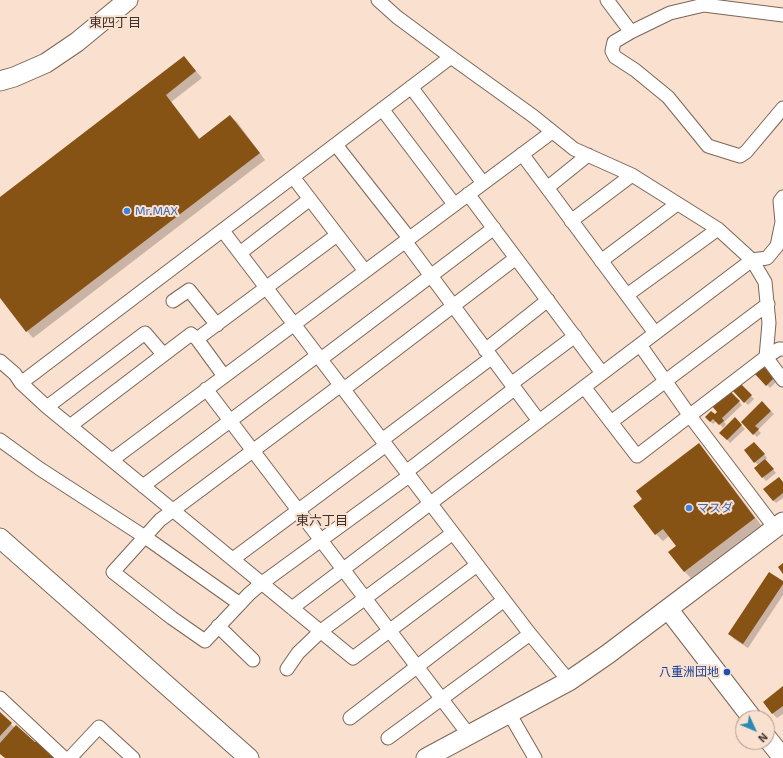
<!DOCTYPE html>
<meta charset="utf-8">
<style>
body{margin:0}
#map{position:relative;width:783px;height:758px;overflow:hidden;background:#fae0cf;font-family:"Exo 2",sans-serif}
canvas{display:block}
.north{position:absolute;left:735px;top:710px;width:40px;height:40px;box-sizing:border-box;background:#fae0cf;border:1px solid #ae9a8d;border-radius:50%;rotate:134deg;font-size:11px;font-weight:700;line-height:16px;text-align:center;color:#3c322b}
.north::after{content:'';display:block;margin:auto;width:14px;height:18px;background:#278bb4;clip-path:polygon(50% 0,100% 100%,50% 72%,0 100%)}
</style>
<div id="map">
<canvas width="783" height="758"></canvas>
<div class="north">N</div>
</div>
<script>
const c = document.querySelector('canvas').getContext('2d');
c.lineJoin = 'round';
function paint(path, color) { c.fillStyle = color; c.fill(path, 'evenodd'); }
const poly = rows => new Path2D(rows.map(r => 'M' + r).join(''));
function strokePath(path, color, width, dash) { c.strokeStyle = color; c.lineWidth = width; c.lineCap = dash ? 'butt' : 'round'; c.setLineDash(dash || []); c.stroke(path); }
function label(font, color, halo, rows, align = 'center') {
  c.font = font + ' "Exo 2","Noto Sans JP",sans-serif'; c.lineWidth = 4; c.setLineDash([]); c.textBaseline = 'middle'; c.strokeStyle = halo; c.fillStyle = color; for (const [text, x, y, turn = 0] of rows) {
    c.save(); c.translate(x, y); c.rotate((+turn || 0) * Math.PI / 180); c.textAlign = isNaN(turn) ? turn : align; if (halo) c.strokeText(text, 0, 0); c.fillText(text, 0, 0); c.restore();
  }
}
paint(poly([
 [184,57,202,78,171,102,200,139,230,116,237,122,265,160,33,338,27,331,0,296,0,198],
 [763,368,776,382,770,388,757,374],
 [741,385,754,399,748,405,734,391],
 [729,391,742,405,724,422,726,424,723,428,717,421,713,424,706,417,715,415,718,412],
 [762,403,774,414,758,430,761,433,757,437,742,422],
 [735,419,745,429,730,443,721,433],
 [699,444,705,451,761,525,691,578,684,571,677,546,669,536,663,541,656,534,635,506,644,499],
 [757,446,767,458,765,460,776,473,766,481,755,468,758,465,755,462],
 [783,483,783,498,776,503,773,500],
 [783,582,783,595,748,648,734,639,730,634],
 [783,688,783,714,777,718,773,714],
 [0,714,15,728,6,758,0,753]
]), '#0003');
paint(poly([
 [184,56,196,71,166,95,199,139,230,115,260,153,26,332,0,298,0,197],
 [763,366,774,378,766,386,755,374],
 [741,384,752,395,744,403,733,391],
 [729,390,740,401,722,418,724,421,719,425,713,419,710,422,705,417,711,411,715,414,717,412,712,406],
 [762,401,771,411,755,426,759,429,753,435,741,422],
 [735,417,742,425,727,440,719,433],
 [754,442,765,454,754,463,744,450],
 [699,443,755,518,684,572,668,552,676,546,663,529,655,535,633,506,642,499,636,491],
 [765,459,774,469,762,478,754,468],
 [779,477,783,482,783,493,773,501,763,489],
 [783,563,783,574,778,567],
 [769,572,783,581,783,584,743,644,728,634],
 [783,686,783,706,772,714,763,702],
 [0,712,12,723,0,736],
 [16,725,35,742,38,739,59,758,5,758,0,754,0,743]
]), '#875315');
const street = poly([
 [378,0,397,17,451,57,533,116,574,149,632,175,718,229,752,260,765,282,769,323,766,357,783,380],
 [607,0,631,32],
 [783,15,704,5,670,13,631,32,614,42,612,51,615,57,635,70,668,97,708,146,740,156,746,152,783,108],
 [411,87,483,183],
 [382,109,454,204],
 [336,145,409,238],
 [522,154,655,333],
 [293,177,365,271],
 [547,188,588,155],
 [468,194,602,373],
 [571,221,632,175],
 [223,231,504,600,530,634,569,681],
 [405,241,539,421],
 [240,253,310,199],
 [601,261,677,204],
 [627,295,718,229],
 [173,301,189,290,217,325],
 [197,339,337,235],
 [640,345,690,416,775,528],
 [485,350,548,300],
 [321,359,494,228],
 [0,361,15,374,21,383,451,57],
 [21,383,47,407,353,658,477,565],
 [511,384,575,336],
 [341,385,160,520,113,572,172,618,205,641,249,594,262,583,409,476],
 [584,387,637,456,766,357,779,349,783,349],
 [206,389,469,735],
 [344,389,516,258],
 [47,407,145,333,163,354],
 [611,422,768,304],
 [70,426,191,334,197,339,224,376],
 [0,440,40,469,145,537,240,604],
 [382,440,491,358],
 [112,460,552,132],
 [406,472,514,389],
 [143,486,318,355],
 [233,559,386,445],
 [292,608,752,260,767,258,777,246,782,222,780,201,783,197],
 [218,626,253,660],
 [287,669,298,653,321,631,453,533],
 [0,698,64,758],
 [509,713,535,758],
 [350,718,504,600],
 [388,738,530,634],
 [70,758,99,727,133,758]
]);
const secondary = poly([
 [0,81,14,77,46,63,77,42,128,0],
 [0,538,249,758],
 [668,609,752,718],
 [767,738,783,758],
 [426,758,569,681,608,654,783,522]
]);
strokePath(street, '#7b6555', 15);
strokePath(secondary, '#7b6555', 21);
strokePath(street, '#fff', 13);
strokePath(secondary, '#fff', 19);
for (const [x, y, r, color] of [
 [127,211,4,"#3f7fe0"],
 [689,508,4,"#3f7fe0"],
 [727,672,4,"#1a4fb4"]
]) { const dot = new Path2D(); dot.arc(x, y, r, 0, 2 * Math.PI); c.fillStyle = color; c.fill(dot); strokePath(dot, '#fae0cf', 1.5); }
label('12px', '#366cbe', '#fae0cf', [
 ["Mr.MAX",135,211],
 ["マスダ",697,508]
], 'left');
label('12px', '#164399', '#fae0cf', [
 ["八重洲団地",719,672]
], 'right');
label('13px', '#3c322b', '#fae0cf', [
 ["東四丁目",115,23],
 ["東六丁目",322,521]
]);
</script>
